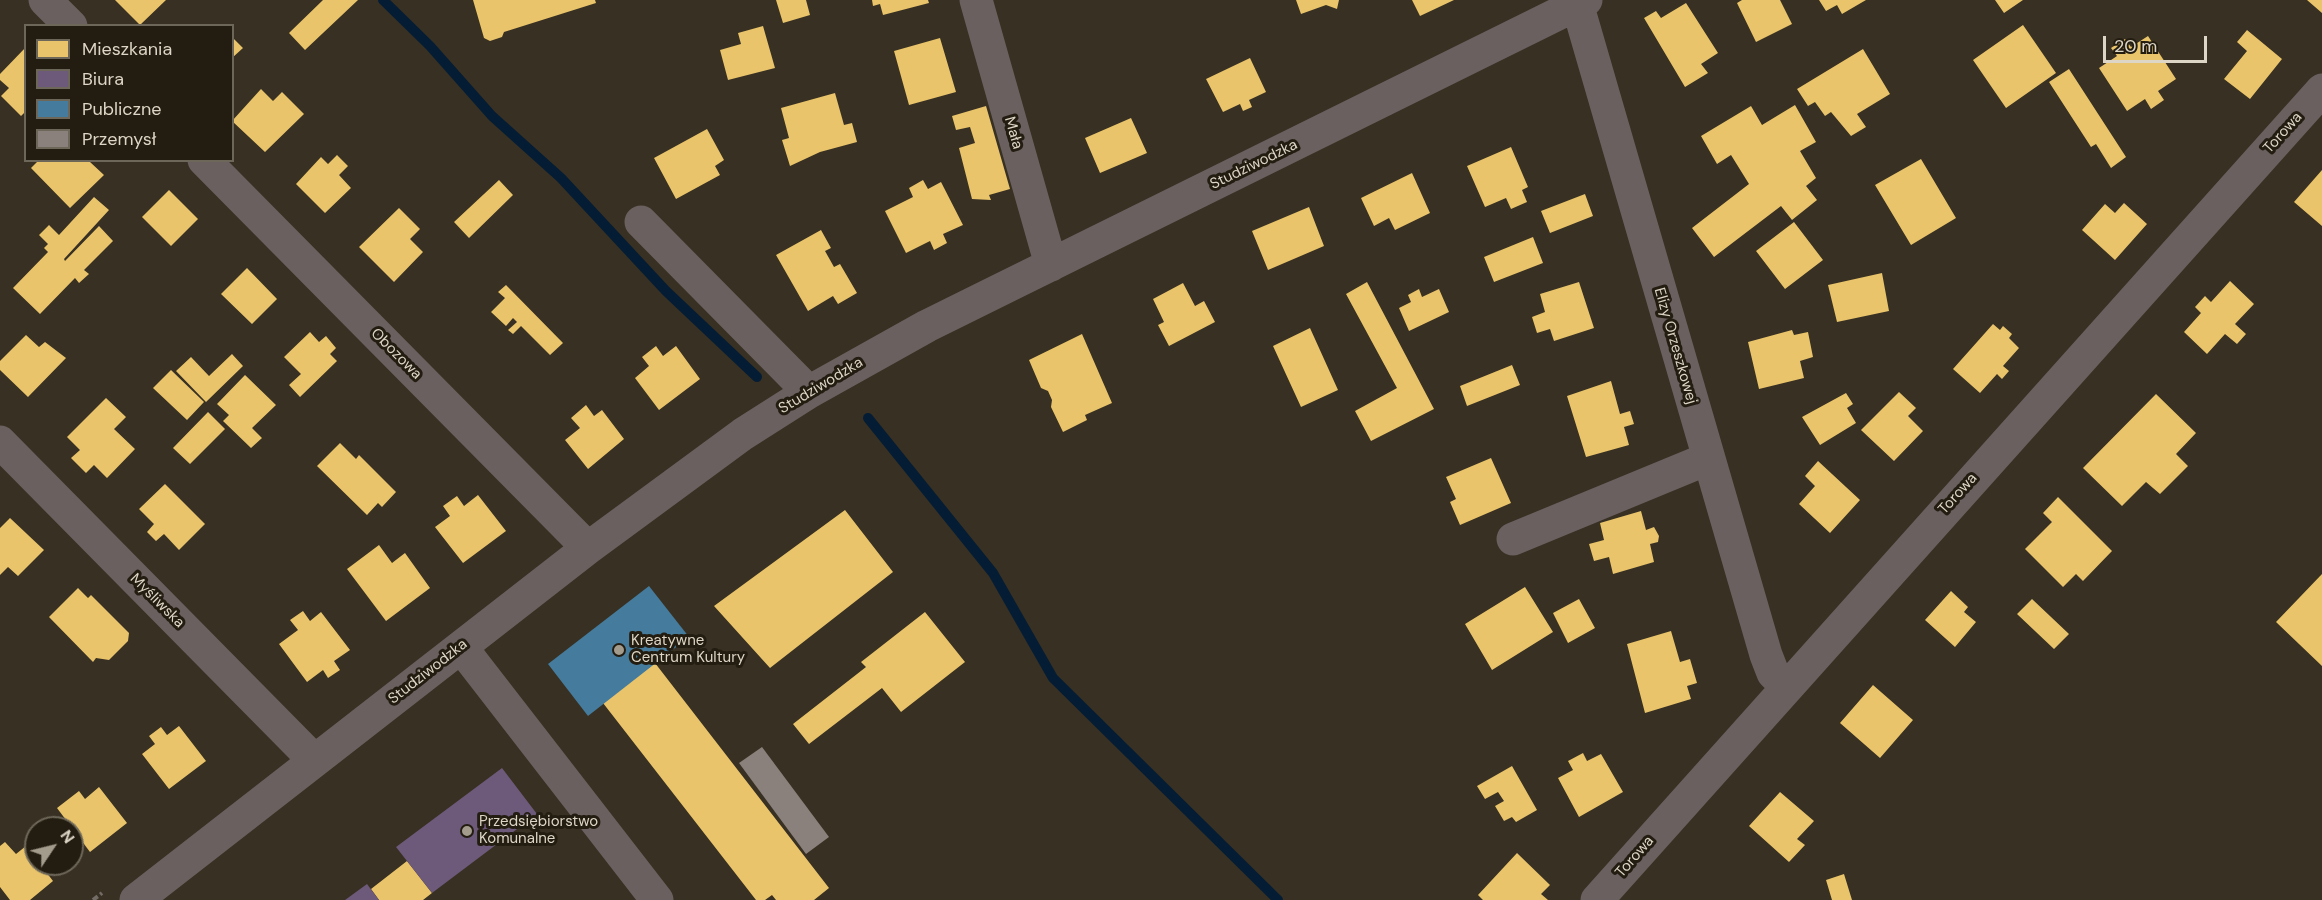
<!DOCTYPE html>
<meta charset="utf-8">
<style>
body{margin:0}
#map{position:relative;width:2322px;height:900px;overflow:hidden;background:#383022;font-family:"DM Sans",sans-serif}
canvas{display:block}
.legend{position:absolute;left:24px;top:24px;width:210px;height:138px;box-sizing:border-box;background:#231d11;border:2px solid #6d6759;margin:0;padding:8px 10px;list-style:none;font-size:18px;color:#ddd5c5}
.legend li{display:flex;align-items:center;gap:12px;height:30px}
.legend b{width:30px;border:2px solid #6d6759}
.north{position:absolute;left:24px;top:816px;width:60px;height:60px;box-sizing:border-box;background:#231d11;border:2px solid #6d6759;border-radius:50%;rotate:55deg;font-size:16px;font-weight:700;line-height:24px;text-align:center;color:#ddd5c5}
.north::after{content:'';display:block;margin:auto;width:21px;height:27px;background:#a39b8c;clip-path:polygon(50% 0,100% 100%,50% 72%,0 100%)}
.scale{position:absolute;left:2103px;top:36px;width:104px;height:27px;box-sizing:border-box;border:3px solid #ddd5c5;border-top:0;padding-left:8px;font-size:18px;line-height:21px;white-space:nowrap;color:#ddd5c5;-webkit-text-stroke:4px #231d11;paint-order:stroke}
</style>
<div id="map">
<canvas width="2322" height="900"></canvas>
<ul class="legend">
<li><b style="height:16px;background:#e9c46a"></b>Mieszkania</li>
<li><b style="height:16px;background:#6d597a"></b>Biura</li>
<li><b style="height:16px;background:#457b9d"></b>Publiczne</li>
<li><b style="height:16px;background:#8a817c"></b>Przemysł</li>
</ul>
<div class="north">N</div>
<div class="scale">20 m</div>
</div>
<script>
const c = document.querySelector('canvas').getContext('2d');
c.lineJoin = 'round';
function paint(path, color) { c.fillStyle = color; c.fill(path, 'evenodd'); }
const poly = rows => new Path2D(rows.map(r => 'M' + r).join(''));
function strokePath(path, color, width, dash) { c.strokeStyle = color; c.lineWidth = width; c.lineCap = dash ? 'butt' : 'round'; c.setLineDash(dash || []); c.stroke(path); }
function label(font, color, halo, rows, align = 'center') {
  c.font = font + ' "DM Sans",sans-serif'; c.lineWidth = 6; c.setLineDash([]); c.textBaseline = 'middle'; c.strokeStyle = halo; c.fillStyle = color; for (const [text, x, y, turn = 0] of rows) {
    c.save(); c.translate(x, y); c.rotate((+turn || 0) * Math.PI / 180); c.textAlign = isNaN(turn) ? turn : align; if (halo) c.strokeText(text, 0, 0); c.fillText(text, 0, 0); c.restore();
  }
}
paint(poly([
 [115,0,166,0,140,25],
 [323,0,358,0,305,50,289,33],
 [473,0,595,0,596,3,504,32,502,37,490,41,484,38],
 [776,0,806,0,810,15,783,23],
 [872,0,928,0,929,3,883,15,880,4,873,6],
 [1296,0,1339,0,1337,9,1326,5,1301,14],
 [1412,0,1454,0,1420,16],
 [1742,0,1780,0,1792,24,1756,42,1737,3],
 [1819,0,1866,0,1842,14,1837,5,1826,11],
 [1995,0,2023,0,2004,13],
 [2307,0,2322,0,2322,13],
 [1686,3,1718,53,1701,64,1708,73,1685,87,1644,18,1656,11,1661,18],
 [2023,25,2056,73,2006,108,1973,60],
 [763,26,775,68,728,80,720,50,741,44,738,33],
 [2247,30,2282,59,2250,99,2224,79,2247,51,2237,42],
 [2148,36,2176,79,2158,91,2164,100,2151,109,2145,99,2127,111,2099,68,2117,56,2111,48,2125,39,2131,47],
 [232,37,243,48,232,58],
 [940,38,956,92,909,105,894,51],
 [26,47,26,111,21,116,1,96,9,88,0,80,0,74],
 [1863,49,1890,94,1857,114,1866,127,1851,136,1831,112,1825,116,1815,102,1808,106,1797,89],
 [1250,58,1266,92,1249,100,1252,107,1243,111,1240,104,1223,112,1206,79],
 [2069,69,2126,157,2111,168,2096,144,2091,147,2049,82],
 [261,89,273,101,282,92,304,114,265,152,232,121],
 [835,93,844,125,852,123,857,142,820,152,790,166,782,140,789,138,781,108],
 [1795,105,1816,142,1800,151,1816,178,1806,186,1817,200,1792,220,1781,206,1714,257,1692,228,1749,184,1731,155,1717,164,1701,136,1751,106,1762,125],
 [986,106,1010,189,989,195,991,200,972,199,959,148,975,143,970,127,956,130,952,116],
 [1131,118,1147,153,1100,173,1085,138],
 [707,129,724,160,715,166,720,175,676,199,654,158],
 [1511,147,1528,187,1522,190,1527,202,1511,209,1506,198,1485,207,1467,166],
 [337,155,348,166,339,175,351,188,325,213,296,184,321,157,328,164],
 [1921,159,1956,218,1911,245,1875,185],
 [39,160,92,160,90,162,104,175,70,208,31,168],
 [2322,170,2322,226,2294,202],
 [1412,173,1430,213,1395,230,1389,218,1374,226,1361,198],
 [499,180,513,195,469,238,454,222],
 [923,180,928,189,941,182,963,225,943,234,947,243,934,250,930,241,906,253,885,211,913,197,909,188],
 [169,190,198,219,171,246,142,217],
 [1585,194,1593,216,1550,233,1541,211],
 [94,197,109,210,64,259,65,261,99,226,113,241,84,270,89,274,79,283,75,278,40,314,13,288,48,252,44,248,48,244,39,235,49,225,59,235],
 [2124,203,2147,224,2115,260,2082,230,2105,204,2115,213],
 [1309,207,1324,246,1268,270,1252,231],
 [399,208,420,229,410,239,423,252,394,282,359,247],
 [1794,222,1823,260,1785,289,1756,251],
 [821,230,831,248,825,251,834,267,840,264,857,293,838,304,833,296,808,311,776,255],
 [1533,237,1543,263,1494,282,1484,257],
 [247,268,277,299,252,324,221,294],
 [1882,273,1889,311,1837,322,1828,285],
 [2230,281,2254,304,2235,324,2246,334,2237,344,2225,334,2207,354,2184,332,2201,313,2195,307,2205,296,2211,302],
 [1367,282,1434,409,1371,441,1355,411,1397,388,1346,294],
 [1579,282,1594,328,1554,341,1550,329,1537,333,1532,317,1545,312,1540,294],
 [1183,283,1195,306,1204,301,1215,322,1169,346,1158,325,1164,322,1153,299],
 [506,285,563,343,550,355,521,326,513,334,508,330,517,322,513,318,506,326,491,312,505,298,498,292],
 [1419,289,1422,297,1439,289,1449,312,1409,331,1399,308,1411,302,1408,295],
 [1993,324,2000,330,2003,326,2012,334,2009,338,2019,348,2003,366,2009,371,2002,379,1997,374,1980,393,1953,369],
 [1310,328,1338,390,1301,407,1273,346],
 [1792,330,1794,335,1808,332,1813,357,1800,361,1804,378,1759,389,1748,342],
 [310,332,319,342,326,336,336,348,330,354,337,361,300,397,289,385,301,374,284,357],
 [1082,334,1112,403,1085,415,1087,420,1063,432,1051,407,1052,400,1048,391,1041,388,1029,360],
 [26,335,39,347,45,342,66,358,28,397,0,370,0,361],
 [656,346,663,356,676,346,700,379,659,410,635,378,649,366,642,357],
 [232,354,243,366,206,402,176,371,191,357,209,376],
 [1512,365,1520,385,1467,406,1460,386],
 [171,370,204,402,187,420,153,388],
 [245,375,276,405,252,428,262,438,251,448,223,421,229,415,217,404],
 [1611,381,1620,414,1630,411,1634,424,1624,427,1629,445,1586,457,1567,396],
 [1899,392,1916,408,1908,416,1923,431,1894,461,1861,430],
 [1846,393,1853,404,1847,408,1856,423,1820,445,1802,417],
 [2156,394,2196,433,2176,454,2188,466,2160,494,2146,482,2122,506,2083,468],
 [106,398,126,417,114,429,135,449,107,478,94,465,86,473,71,458,80,450,67,437],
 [586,405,594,416,602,410,624,439,588,469,565,440,580,428,571,418],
 [208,412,225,429,190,464,173,448],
 [340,443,356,459,359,455,396,492,382,507,378,503,367,515,317,466],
 [1491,458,1511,503,1460,525,1450,502,1456,499,1446,477],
 [1818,461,1860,500,1830,533,1799,504,1815,486,1805,476],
 [165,484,205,524,179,550,164,534,156,541,147,532,154,524,139,509],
 [478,495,506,531,463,563,435,527,450,516,443,506,457,496,464,506],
 [2058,497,2112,551,2083,581,2076,574,2063,587,2025,549,2052,522,2043,513],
 [845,510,893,572,770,668,714,606],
 [1641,511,1646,530,1654,527,1659,536,1658,542,1650,544,1654,562,1613,574,1609,557,1594,561,1589,544,1604,540,1600,523],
 [10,518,44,550,18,576,8,567,0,575,0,528],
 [379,545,392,563,405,553,430,588,386,621,347,569],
 [2322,574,2322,666,2276,622],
 [1525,587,1553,632,1492,670,1465,624],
 [78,588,88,598,91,595,129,633,128,641,109,660,96,658,93,662,49,617],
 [1951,591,1968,607,1964,612,1976,622,1955,647,1925,620],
 [1579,599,1595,628,1568,643,1553,613],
 [2032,599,2069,634,2054,649,2017,614],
 [303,611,310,621,321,612,350,650,334,661,340,670,328,678,323,670,307,682,279,644,298,630,290,620],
 [925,612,965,662,901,712,882,688,809,744,793,724,866,667,861,662],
 [1671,631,1680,662,1690,659,1697,683,1687,686,1691,699,1645,713,1627,644],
 [655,663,829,888,814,900,776,900,772,895,765,900,756,900,603,703],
 [1873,685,1913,720,1880,758,1840,723],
 [179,726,206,761,169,789,142,754,155,744,149,736,161,727,167,735],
 [1583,753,1587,761,1601,754,1623,792,1579,817,1558,778,1573,770,1568,761],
 [1512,766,1537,810,1516,822,1512,817,1504,821,1495,806,1504,801,1498,792,1485,799,1477,786],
 [99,787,127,823,90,852,57,808,79,791,85,799],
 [1780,792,1814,821,1797,839,1805,845,1789,862,1749,826],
 [5,842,16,854,26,846,36,859,36,864,40,864,53,881,30,900,10,900,0,887,0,846],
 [1517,853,1550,885,1541,894,1548,900,1483,900,1478,895],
 [407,861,432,893,423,900,379,900,371,889],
 [1844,874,1852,900,1832,900,1826,880]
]), '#e9c46a');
paint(poly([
 [502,768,537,814,432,893,396,847],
 [367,884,379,900,345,900]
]), '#6d597a');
paint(poly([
 [649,586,689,637,588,716,548,664]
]), '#457b9d');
paint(poly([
 [762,747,829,837,806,854,739,763]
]), '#8a817c');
strokePath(poly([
 [383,0,430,46,492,116,561,178,666,291,757,377],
 [868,418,993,573,1053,678,1278,900]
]), '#051d34', 10);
strokePath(poly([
 [93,900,102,893]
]), '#726b66', 4, [6, 3]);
strokePath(poly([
 [45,0,71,26],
 [976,0,1051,265],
 [1576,0,1766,655,1773,673,1786,686],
 [204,160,588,548],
 [641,222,809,392],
 [0,442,314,760],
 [1513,539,1707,459],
 [461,647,657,900],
 [136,900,588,548,743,434,809,392,927,326,1586,0],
 [1597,900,2322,90]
]), '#6a605f', 33);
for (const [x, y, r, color] of [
 [619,650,6,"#a39b8c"],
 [467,831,6,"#a39b8c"]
]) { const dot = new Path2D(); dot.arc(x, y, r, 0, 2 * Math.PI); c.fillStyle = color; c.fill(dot); strokePath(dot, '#231d11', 2); }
label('15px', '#ddd5c5', '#231d11', [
 ["Mała",1013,133,74],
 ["Torowa",2283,133,-48],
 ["Studziwodzka",1254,165,-26],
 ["Elizy Orzeszkowej",1675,346,74],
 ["Obozowa",396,354,45],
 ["Studziwodzka",821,386,-31],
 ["Torowa",1958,494,-48],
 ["Myśliwska",157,601,45],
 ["Studziwodzka",428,672,-38],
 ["Torowa",1635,857,-49]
]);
label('15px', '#ddd5c5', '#231d11', [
 ["Kreatywne",631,641],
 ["Centrum Kultury",631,658],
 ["Przedsiębiorstwo",479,822],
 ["Komunalne",479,839]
], 'left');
</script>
